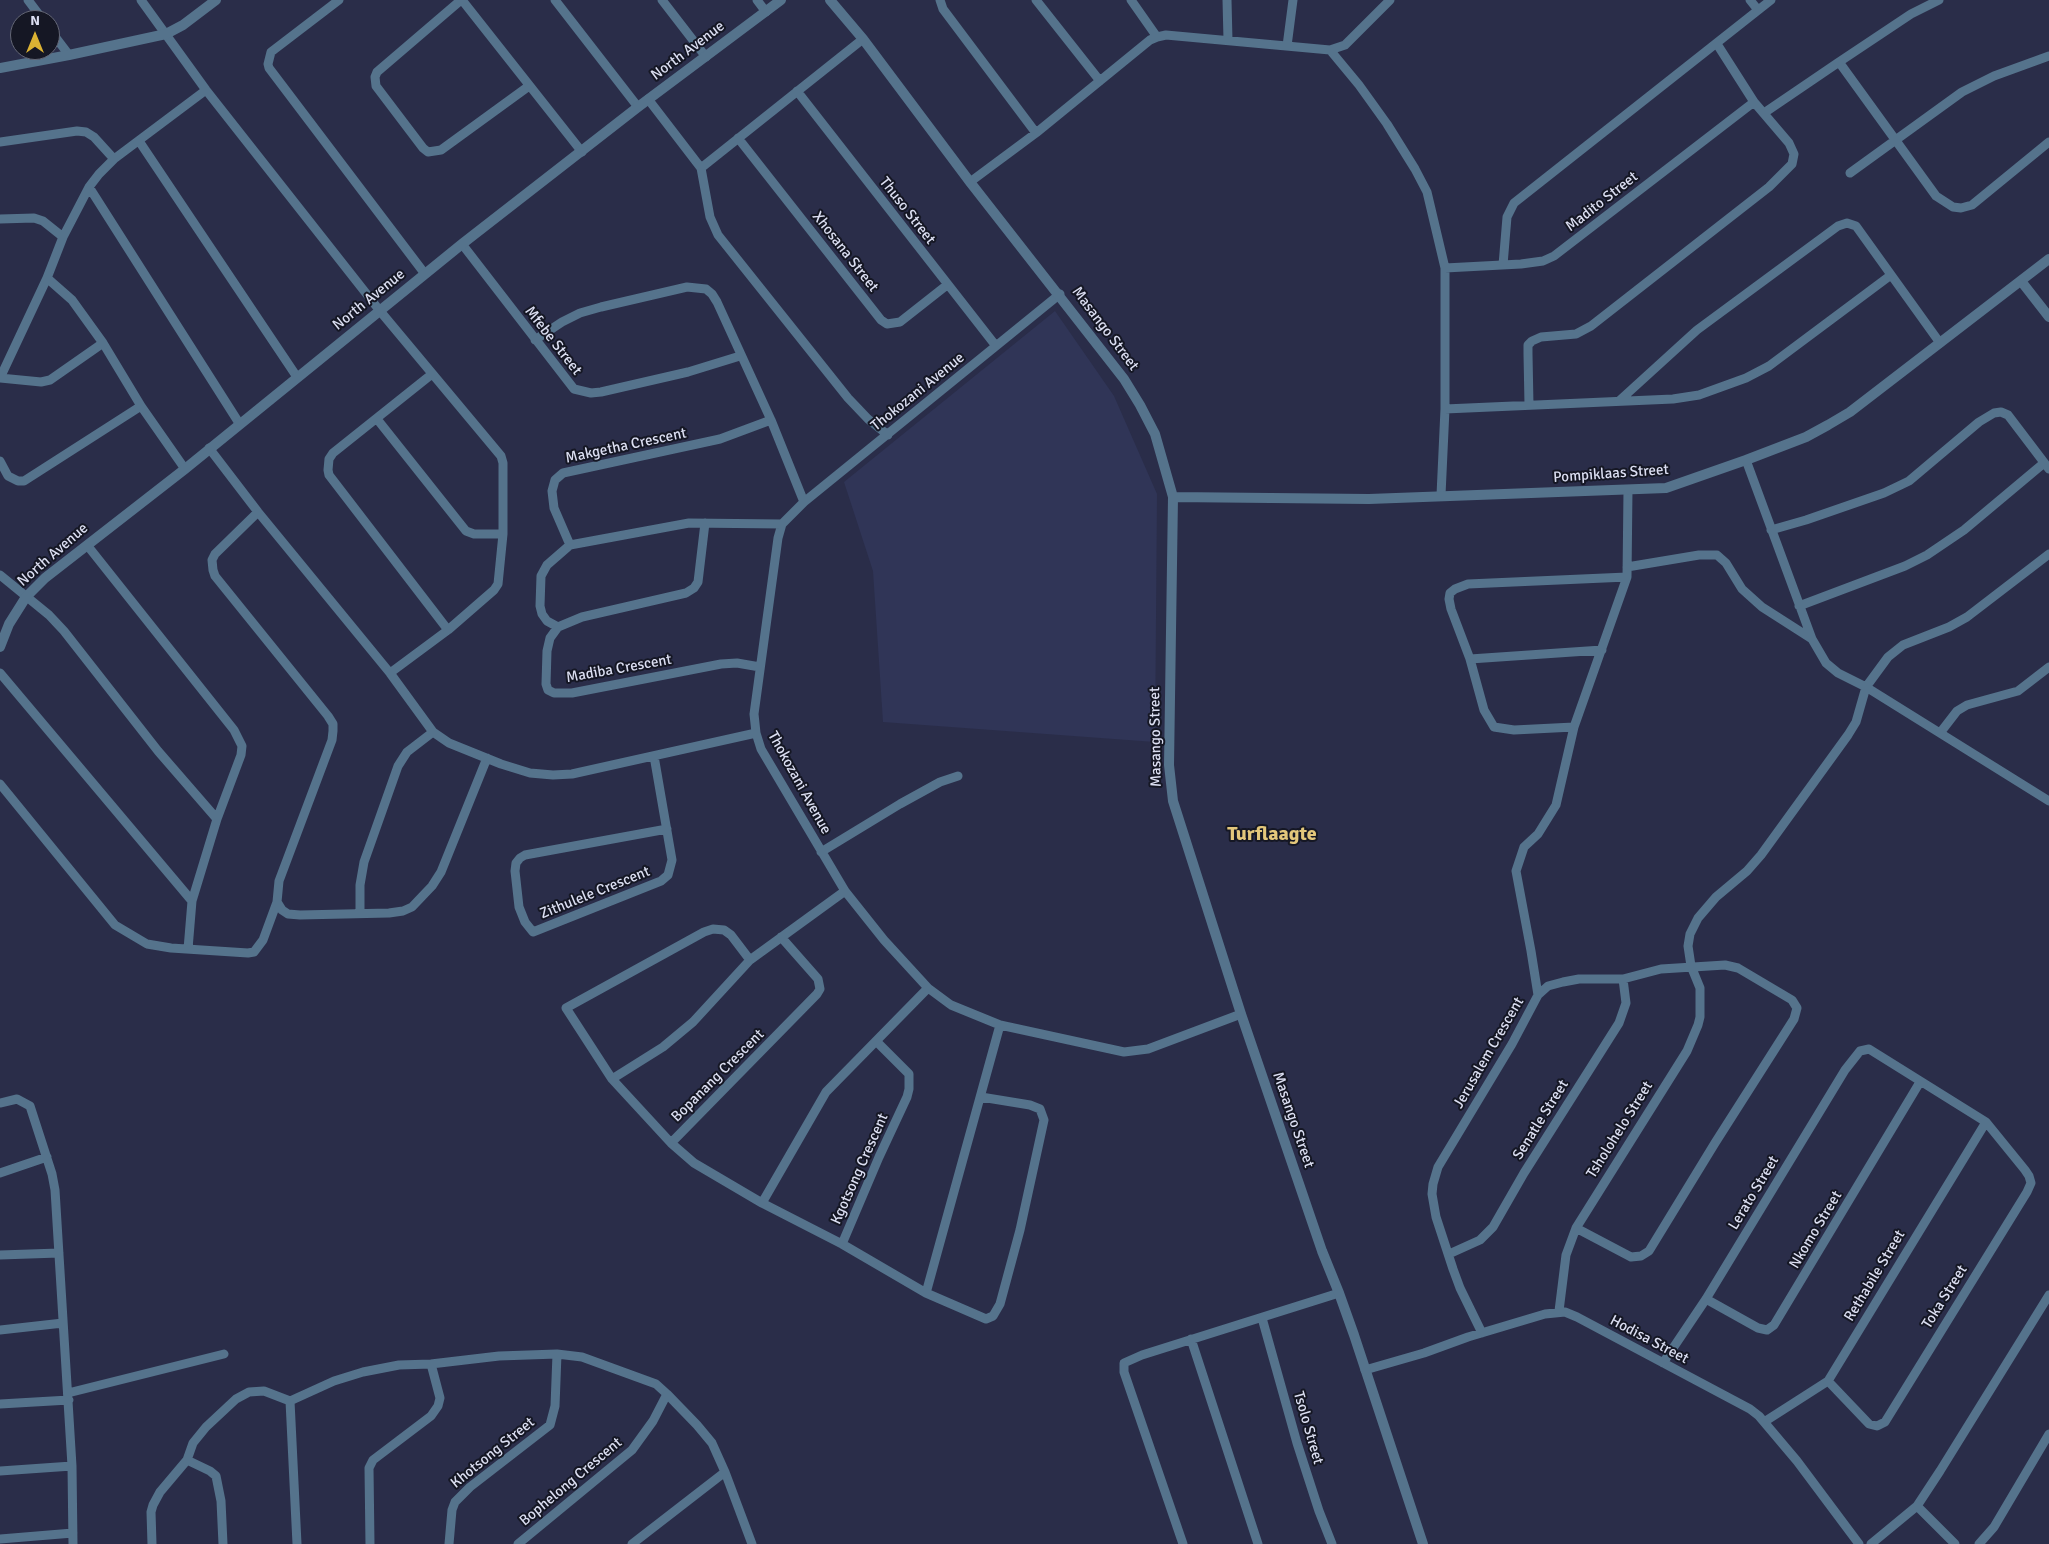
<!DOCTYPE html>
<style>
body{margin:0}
#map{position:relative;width:2049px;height:1544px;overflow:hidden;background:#2a2d49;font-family:Signika,sans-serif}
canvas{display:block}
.north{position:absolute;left:10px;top:10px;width:50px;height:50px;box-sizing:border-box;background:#151724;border:1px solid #646776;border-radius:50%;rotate:0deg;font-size:14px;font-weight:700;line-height:20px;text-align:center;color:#dbdef1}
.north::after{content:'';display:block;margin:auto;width:18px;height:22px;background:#dbb233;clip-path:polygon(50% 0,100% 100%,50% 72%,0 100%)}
</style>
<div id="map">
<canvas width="2049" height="1544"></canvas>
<div class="north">N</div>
</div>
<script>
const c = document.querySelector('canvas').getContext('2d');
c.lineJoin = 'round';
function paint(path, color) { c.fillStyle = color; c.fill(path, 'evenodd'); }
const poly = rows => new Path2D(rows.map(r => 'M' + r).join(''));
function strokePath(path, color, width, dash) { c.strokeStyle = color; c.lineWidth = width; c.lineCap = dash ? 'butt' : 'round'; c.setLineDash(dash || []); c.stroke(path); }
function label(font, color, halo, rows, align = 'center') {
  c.font = font + ' Signika,sans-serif'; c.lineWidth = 4; c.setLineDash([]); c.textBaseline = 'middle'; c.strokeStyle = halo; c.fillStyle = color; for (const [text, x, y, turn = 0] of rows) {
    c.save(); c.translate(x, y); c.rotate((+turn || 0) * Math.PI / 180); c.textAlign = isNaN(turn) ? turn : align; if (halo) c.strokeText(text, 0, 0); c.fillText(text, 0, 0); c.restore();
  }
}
paint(poly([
 [1055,311,1114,396,1157,494,1155,742,883,722,873,571,844,482]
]), '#303557');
strokePath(poly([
 [28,0,43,20],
 [141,0,206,90,380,311,501,456,503,463,503,534,498,584,494,590,448,630,390,673],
 [339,0,271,52,268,64,269,68,425,274],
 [461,0,377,72,375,77,376,86,423,148,428,152,441,150,529,86],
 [462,0,582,152],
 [555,0,638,107],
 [662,0,706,57],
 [757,0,766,12],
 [940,0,943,9,1036,133],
 [1036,0,1100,81],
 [1131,0,1157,37],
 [1227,0,1228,40],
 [1750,0,1758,10],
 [1939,0,1911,14,1839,62,1936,196,1953,207,1961,208,1972,205,2049,142],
 [50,30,69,55],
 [863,39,701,168,710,217,718,235,848,398,868,419,888,435],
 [1287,46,1293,0],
 [1330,50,1359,85,1387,124,1415,169,1427,192,1445,268,1445,409,1441,495],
 [797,91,996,346],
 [648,99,701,168],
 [1764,113,1839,62],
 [738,138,881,320,887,324,900,322,947,285],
 [139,141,297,377],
 [0,142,77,131,86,132,94,137,114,159],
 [1850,173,1962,92,1994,76,2049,56],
 [970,182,1036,133,1150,40,1157,37,1166,35,1330,50,1345,45,1390,0],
 [89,187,239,423],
 [0,219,34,218,43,221,63,237],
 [462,244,574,389,591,393,601,392,688,372,740,356],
 [1503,265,1507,217,1514,203,1771,0],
 [1445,268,1521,264,1543,261,1554,256,1754,102],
 [47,278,72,300,103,343,141,406,185,469],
 [1060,294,804,502,782,524,778,538,754,714,756,733,761,749,845,891,884,940,928,988,951,1005,1000,1025,1124,1052,1148,1049,1241,1014],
 [535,340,562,322,580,313,601,307,687,287,706,289,712,294,717,302,771,420,804,502],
 [432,374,333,453,329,459,328,470,329,475,448,630],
 [0,378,47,278,63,237,89,187,99,174,114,159,206,90],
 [0,378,41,382,50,380,103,343],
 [1619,401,1697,330,1838,226,1847,223,1856,226,1940,343],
 [1529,405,1528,354,1528,345,1532,341,1541,337,1576,334,1591,326,1769,187,1792,164,1794,154,1789,143,1754,102,1717,44],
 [1445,409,1673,399,1699,395,1746,378,1769,366,1891,275],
 [377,419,466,531,474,534,503,534],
 [209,448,258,512,390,673,433,732,449,743,501,764,530,773,553,775,572,774,756,733],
 [1746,460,1812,639,1826,663,1838,673,1866,687,2049,801],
 [0,461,8,476,18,481,24,481,141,406],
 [258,512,215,554,212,560,213,570,215,576,328,716,333,724,333,731,332,740,279,881,277,902,282,910,288,914,300,915,389,913,403,911,412,907,432,886,441,872,487,758],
 [705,523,698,582,694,588,686,593,582,617,558,627,550,638,547,651,546,684,548,690,554,693,572,693,721,664,737,663,760,667],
 [1771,530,1806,520,1884,493,1909,481,1979,422,1994,413,2001,412,2008,415,2049,469],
 [87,545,234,730,242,746,241,755,217,819,192,901,188,949],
 [570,545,554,508,552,491,555,480,563,473,720,439,771,420],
 [1627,567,1699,555,1717,555,1726,563,1742,589,1762,607,1812,639],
 [0,575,49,615,64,631,158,751,217,819],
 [1799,606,1905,566,1927,555,1964,530,2044,463],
 [558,627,547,621,542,614,540,606,541,576,547,565,570,545,689,523,782,524],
 [1470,659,1602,650],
 [0,673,192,901],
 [1574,727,1514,730,1494,727,1484,710,1470,659,1451,609,1449,599,1450,593,1455,589,1468,584,1627,577],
 [1940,733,1957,711,1967,705,2018,691,2049,667],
 [654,756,672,860,668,875,661,881,533,932,525,922,519,907,515,871,516,863,520,858,525,855,667,829],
 [0,784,115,925,147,944,171,948,248,953,254,952,263,940,277,902],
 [821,852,900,804,940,782,958,776],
 [360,913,360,885,364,862,398,766,407,752,433,732],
 [750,960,731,935,724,930,713,929,704,932,566,1008,612,1079,671,1143,694,1163,762,1203,842,1244,926,1293,986,1319,993,1316,1000,1304,1020,1230,1044,1120,1040,1109,1030,1105,981,1097],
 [1538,995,1531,951,1516,871,1524,847,1538,834,1556,805,1574,727,1627,577,1628,490],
 [612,1079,663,1047,693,1022,750,960,845,891],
 [0,1103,17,1099,30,1106,52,1174,55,1190,72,1466,73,1544],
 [671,1143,817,994,820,989,818,979,781,937],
 [0,1173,47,1157],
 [762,1203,826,1092,928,988],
 [842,1244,879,1157,907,1097,909,1089,909,1074,876,1041],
 [1449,1254,1480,1240,1493,1227,1524,1173,1619,1023,1626,1003,1623,979],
 [0,1255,59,1253],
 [926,1293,1000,1025],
 [1706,1299,1758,1328,1767,1330,1774,1325,1920,1082],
 [1559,1311,1566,1255,1576,1228,1687,1051,1698,1025,1700,1017,1700,988,1691,966,1688,946,1690,934,1698,918,1716,897,1747,871,1761,855,1848,735,1856,722,1866,687,1888,657,1903,645,1949,627,1967,617,2049,554],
 [1262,1318,1297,1443,1319,1511,1332,1544],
 [0,1330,63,1323],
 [1482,1333,1460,1288,1453,1269,1436,1217,1432,1194,1433,1184,1438,1167,1512,1044,1538,995,1548,986,1563,982,1579,979,1623,979,1661,969,1725,965,1738,968,1792,1000,1797,1008,1794,1019,1715,1143,1649,1251,1641,1256,1631,1257,1576,1228],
 [1191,1339,1258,1544],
 [1663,1363,1706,1299,1845,1070,1860,1051,1869,1049,1986,1122,2025,1170,2029,1176,2031,1183,2027,1192,1885,1422,1877,1426,1869,1424,1828,1381],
 [1365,1370,1424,1353,1468,1337,1545,1314,1565,1312,1577,1317,1750,1409,1759,1416,1797,1461,1859,1544],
 [68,1393,224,1354],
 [290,1401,334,1381,363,1372,399,1365,431,1364,499,1356,557,1354,582,1357,656,1384,667,1394,697,1425,712,1443,725,1472,752,1544],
 [290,1401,297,1544],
 [0,1404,69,1400],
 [1764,1422,1828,1381,1986,1122],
 [187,1460,210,1471,216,1476,221,1501,223,1544],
 [0,1471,72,1466],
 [1917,1506,1955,1544],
 [0,1539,73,1533],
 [152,1544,151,1512,153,1505,160,1492,187,1460,193,1443,206,1427,236,1399,249,1392,264,1391,290,1401],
 [370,1544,369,1468,373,1460,431,1416,438,1406,440,1398,431,1364],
 [449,1544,452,1510,455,1502,470,1487,550,1425,555,1406,557,1354],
 [518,1544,632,1450,653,1421,667,1394],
 [632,1544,725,1472],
 [1183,1544,1124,1372,1124,1363,1142,1355,1339,1293],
 [1871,1544,1917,1506,1940,1471,2049,1295],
 [1979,1544,1994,1527,2049,1434]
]), '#55738c', 9);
strokePath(poly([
 [830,0,863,39,970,182,1124,379,1140,405,1155,434,1173,497,1169,765,1173,801,1241,1014,1322,1251,1339,1293,1354,1335,1423,1544],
 [0,68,69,55,166,34,183,25,216,0],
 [2021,281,2049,317],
 [1173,497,1369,499,1666,488,1746,460,1806,437,1828,425,1850,412,2049,259],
 [0,647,9,624,26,597,45,578,185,469,462,244,638,107,781,0]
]), '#55738c', 10);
label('15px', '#dbdef1', '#151724', [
 ["North Avenue",688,51,-37],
 ["Madito Street",1602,202,-38],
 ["Thuso Street",907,211,52],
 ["Xhosana Street",845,252,52],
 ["North Avenue",369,300,-39],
 ["Masango Street",1105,329,53],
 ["Mfebe Street",553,341,52],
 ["Thokozani Avenue",918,392,-39],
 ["Makgetha Crescent",626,446,-12],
 ["Pompiklaas Street",1611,474,-4],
 ["North Avenue",53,555,-41],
 ["Madiba Crescent",619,669,-10],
 ["Masango Street",1156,737,-91],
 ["Thokozani Avenue",799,783,61],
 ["Zithulele Crescent",595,893,-22],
 ["Jerusalem Crescent",1489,1053,-60],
 ["Bopanang Crescent",718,1076,-45],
 ["Masango Street",1293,1120,71],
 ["Senatle Street",1541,1120,-58],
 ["Tsholohelo Street",1620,1130,-58],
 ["Kgotsong Crescent",860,1169,-66],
 ["Lerato Street",1754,1193,-59],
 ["Nkomo Street",1816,1230,-59],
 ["Rethabile Street",1875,1276,-59],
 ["Toka Street",1945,1297,-58],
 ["Hodisa Street",1649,1340,28],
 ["Tsolo Street",1308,1428,74],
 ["Khotsong Street",493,1453,-39],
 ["Bophelong Crescent",571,1482,-40]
]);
label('bold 20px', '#e3c77b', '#151724', [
 ["Turflaagte",1272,835]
]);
</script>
